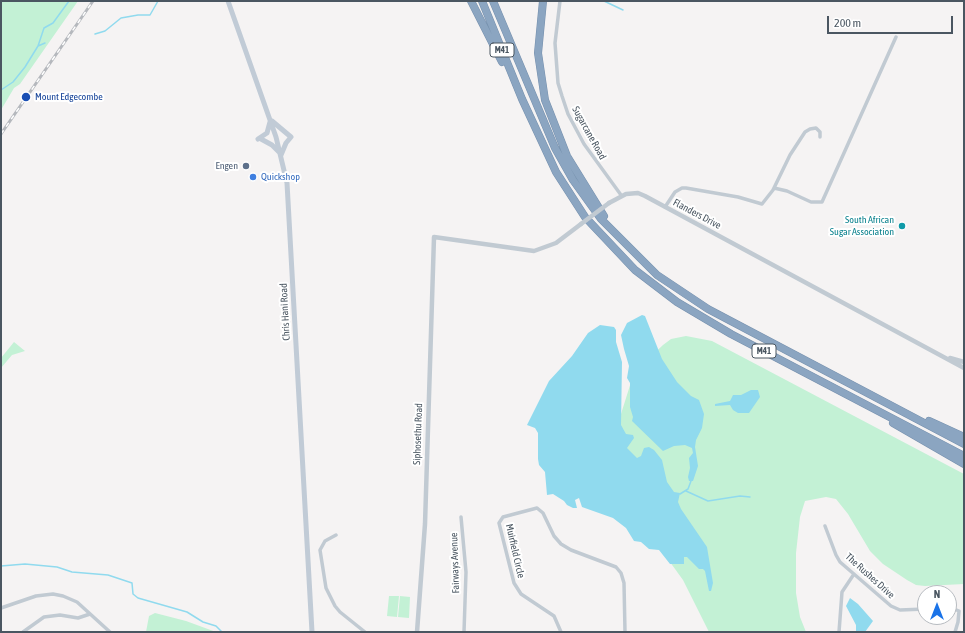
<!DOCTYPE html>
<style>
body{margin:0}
#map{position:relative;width:965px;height:633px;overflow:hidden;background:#f5f3f3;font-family:"Asap Condensed",sans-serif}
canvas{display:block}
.frame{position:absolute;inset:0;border:2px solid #4a5661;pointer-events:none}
.north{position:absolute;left:917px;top:585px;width:40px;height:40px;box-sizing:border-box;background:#fff;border:1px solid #b7bbc0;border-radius:50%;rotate:0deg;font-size:11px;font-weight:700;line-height:16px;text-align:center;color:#4a5661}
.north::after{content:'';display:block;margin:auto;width:14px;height:18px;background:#1a73e8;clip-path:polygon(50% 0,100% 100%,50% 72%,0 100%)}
.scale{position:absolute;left:827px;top:16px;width:126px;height:18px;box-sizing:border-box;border:2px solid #4a5661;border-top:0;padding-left:5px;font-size:12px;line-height:14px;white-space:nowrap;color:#4a5661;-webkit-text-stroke:3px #fff;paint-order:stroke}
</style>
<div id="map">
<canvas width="965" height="633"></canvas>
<div class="frame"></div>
<div class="north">N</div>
<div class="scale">200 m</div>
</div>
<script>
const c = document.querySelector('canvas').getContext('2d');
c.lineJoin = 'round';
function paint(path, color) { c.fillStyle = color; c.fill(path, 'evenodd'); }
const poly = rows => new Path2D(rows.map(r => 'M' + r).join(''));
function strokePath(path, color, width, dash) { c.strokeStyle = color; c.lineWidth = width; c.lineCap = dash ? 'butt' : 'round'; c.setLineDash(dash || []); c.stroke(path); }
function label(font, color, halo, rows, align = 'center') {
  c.font = font + ' "Asap Condensed",sans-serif'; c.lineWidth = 4; c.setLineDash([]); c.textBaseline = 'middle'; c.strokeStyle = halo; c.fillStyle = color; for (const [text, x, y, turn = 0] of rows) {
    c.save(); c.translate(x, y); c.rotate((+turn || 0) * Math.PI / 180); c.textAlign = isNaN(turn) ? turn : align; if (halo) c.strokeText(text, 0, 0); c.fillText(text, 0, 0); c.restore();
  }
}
paint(poly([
 [1,1,78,1,20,84,14,88,1,110],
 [686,336,712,341,964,474,964,584,925,586,916,585,907,580,883,564,870,551,848,514,836,499,826,497,805,501,800,517,796,553,796,593,800,617,806,632,709,632,683,580,646,529,615,433,632,379,646,361,663,345,671,339],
 [14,342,25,351,12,355,1,368,1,358],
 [389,596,399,596,397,617,387,616],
 [400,596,410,597,409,618,398,617],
 [155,613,186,621,216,632,146,632,149,616]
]), '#c3f1d5');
paint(poly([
 [642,315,645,316,662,359,677,382,691,396,699,400,704,414,702,428,696,440,695,447,698,466,693,481,689,481,688,477,690,468,689,458,693,453,692,448,685,445,674,446,663,451,632,421,633,417,630,407,630,383,627,378,629,366,624,349,621,335,627,323],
 [600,325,614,327,616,330,616,342,622,362,621,425,626,434,633,435,634,438,627,448,637,458,641,456,644,448,649,447,654,450,662,460,667,482,674,492,680,493,678,502,681,509,707,547,713,583,711,591,709,591,705,571,703,569,699,569,687,557,684,557,684,564,670,564,659,550,649,549,641,542,634,541,626,528,613,518,582,507,579,498,575,500,577,508,573,508,567,505,564,501,553,494,547,495,545,472,539,465,538,459,538,433,535,428,527,425,549,381,572,356,588,333],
 [751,390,758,390,760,397,749,413,738,413,733,410,730,405,715,406,715,404,730,401,733,395,741,395],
 [850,598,858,604,873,621,865,632,856,632,856,625,846,606]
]), '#90daee');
strokePath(poly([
 [604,1,623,10],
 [95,34,105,31,121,18,138,15,150,15,158,1],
 [38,46,45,43],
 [1,90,13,82,25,67,38,46,44,28,53,23,69,1],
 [686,491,708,501,740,496,750,497],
 [680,494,688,489,691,481],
 [1,566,25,564,57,567,72,572,108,575,132,583,133,594,138,598,187,612,203,622,216,626,222,632]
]), '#90daee', 1.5);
const motorway = poly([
 [471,1,502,62],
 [482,1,522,99,556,172,585,217,635,270,677,302,731,334,964,456],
 [493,1,555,148,573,180,601,219,657,275,708,309,964,444],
 [543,1,538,53,545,100,567,156,604,216],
 [929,421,964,437],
 [893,423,964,464]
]);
strokePath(motorway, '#7690ad', 8);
strokePath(poly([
 [560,1,555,43,558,83,562,96,568,114,584,144,621,195],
 [774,188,787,191,811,202,822,202,896,37],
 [665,207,675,192,682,188,686,188,738,197,762,204,773,190,790,155,805,132,810,129,816,128,820,132,820,137],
 [461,517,466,572,464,632],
 [825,526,836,555,840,562,891,606,900,610,925,609],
 [336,535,325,541,320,550,326,588,335,606,340,612,365,632],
 [949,607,959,611,958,622,955,632],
 [1,608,36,596,53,594,63,596,77,602,110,632],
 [23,632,44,617,60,615,78,618,90,614],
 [561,632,554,616,521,594,514,583,499,523,503,517,537,508,543,513,554,536,561,544,571,550,616,567,621,573,624,583,625,632],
 [839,632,842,592,854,574]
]), '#c1cad2', 3.5);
strokePath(poly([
 [609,203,626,194,638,193,645,196,964,368],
 [950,358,964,362],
 [417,632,425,524,434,237,534,251,556,243,581,224]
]), '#c1cad2', 4.5);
strokePath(poly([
 [228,1,276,137,287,183,312,632],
 [272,121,291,137,286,143,281,155],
 [258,139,267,133,270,122],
 [261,139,272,145,279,152]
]), '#c1cbd6', 5);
strokePath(motorway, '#8ba5c1', 7);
const rail = poly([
 [1,134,93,1]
]);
strokePath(rail, '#b5b8bd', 3);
strokePath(rail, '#fff', 1.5, [4.5]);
strokePath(poly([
 [581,224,609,203]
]), '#c1cad2', 4.5);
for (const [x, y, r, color] of [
 [26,97,5,"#1a4fb4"],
 [246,166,4,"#5c6f8a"],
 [253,177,4,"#3f7fe0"],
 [902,226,4,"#0f9aa8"]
]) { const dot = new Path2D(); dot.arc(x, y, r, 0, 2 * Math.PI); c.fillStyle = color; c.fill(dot); strokePath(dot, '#fff', 1.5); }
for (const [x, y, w] of [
 [502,50,24],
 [764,351,24]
]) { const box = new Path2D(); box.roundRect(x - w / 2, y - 7, w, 14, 3); c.fillStyle = '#fff'; c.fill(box); strokePath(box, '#4a5661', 1); }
label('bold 9px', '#4a5661', null, [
 ["M41",502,50],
 ["M41",764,351]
]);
label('10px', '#164399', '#fff', [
 ["Mount Edgecombe",35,97]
], 'left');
label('10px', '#4a5661', '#fff', [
 ["Sugarcane Road",589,133,61],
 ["Flanders Drive",697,214,28],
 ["Chris Hani Road",285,312,-93],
 ["Siphosethu Road",418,434,-88],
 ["Muirfield Circle",515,551,77],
 ["Fairways Avenue",455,563,-92],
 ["The Rushes Drive",870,576,42]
]);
label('10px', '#4e5e75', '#fff', [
 ["Engen",238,166]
], 'right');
label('10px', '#366cbe', '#fff', [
 ["Quickshop",261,177]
], 'left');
label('10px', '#0d838f', '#fff', [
 ["South African",894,220],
 ["Sugar Association",894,232]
], 'right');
</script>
